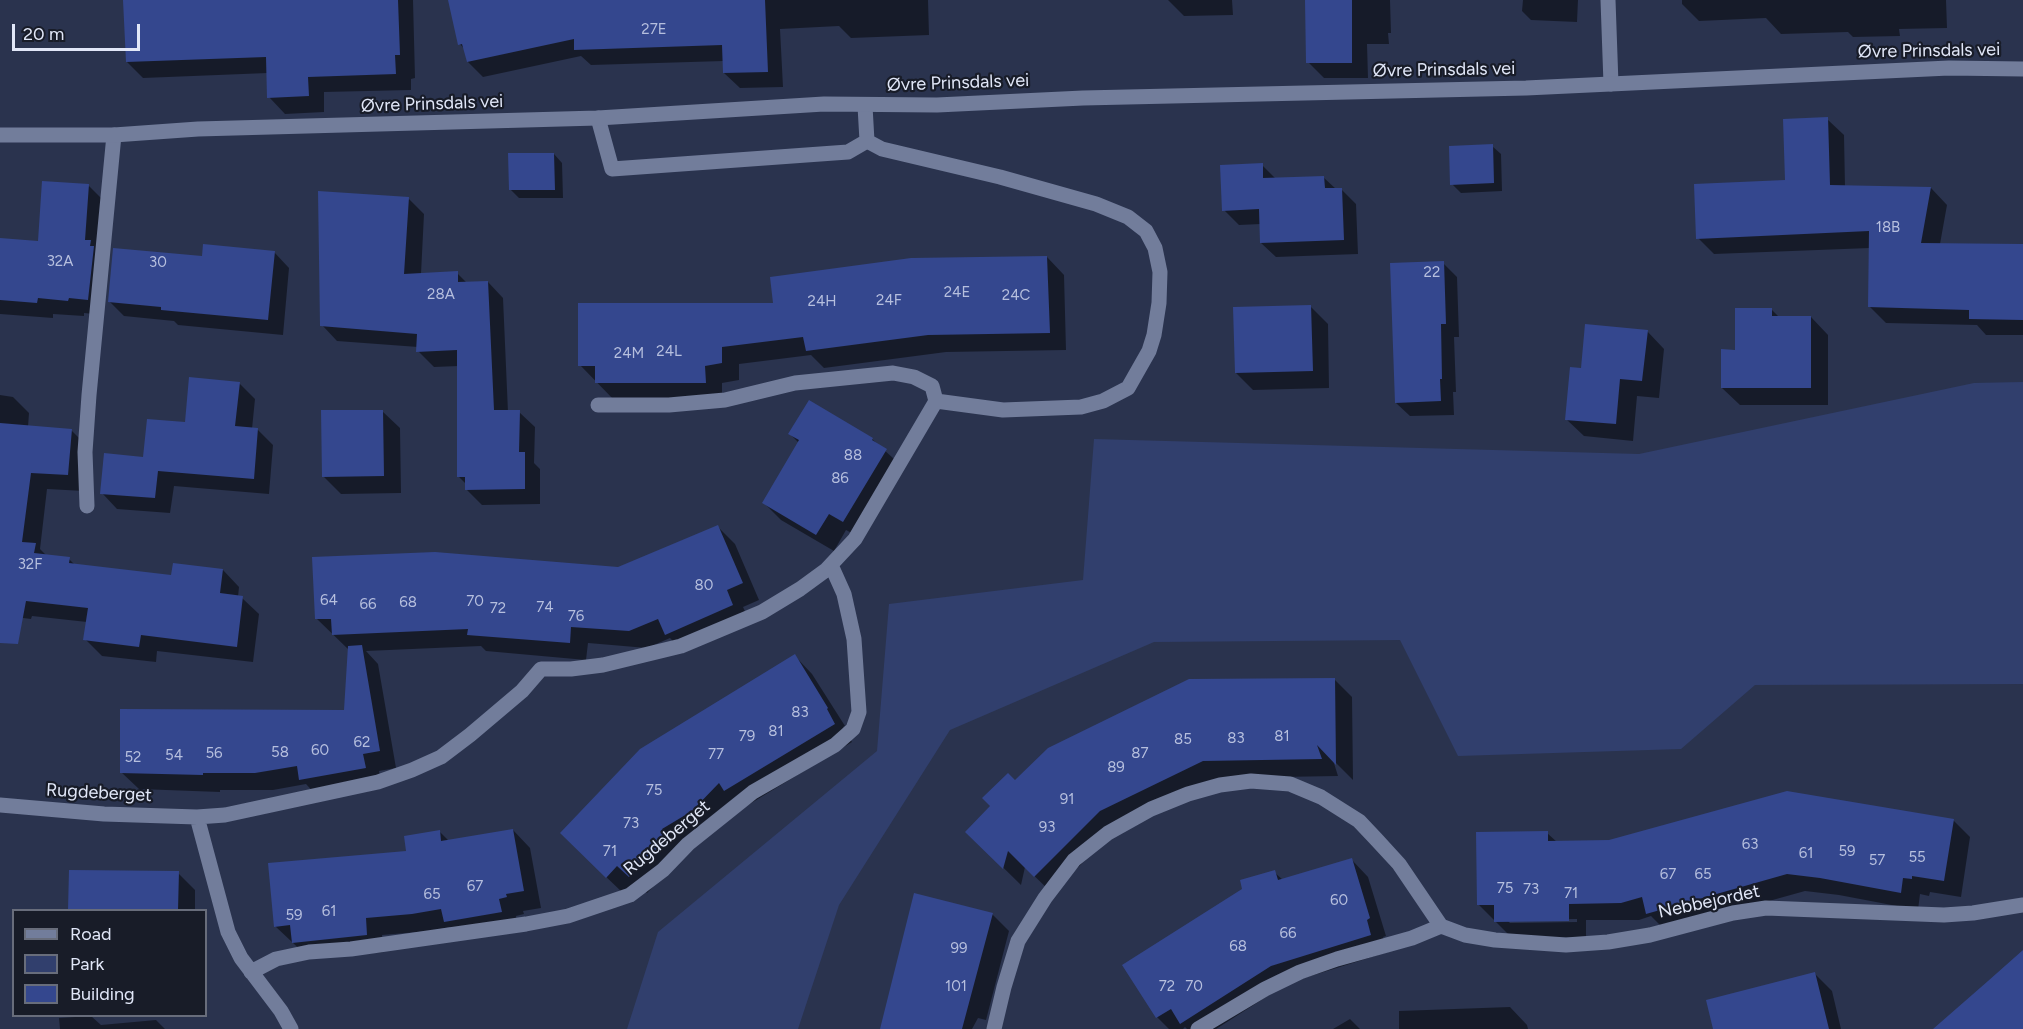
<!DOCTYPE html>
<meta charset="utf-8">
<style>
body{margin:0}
#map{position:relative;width:2023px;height:1029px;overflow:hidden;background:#2a334e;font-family:Figtree,sans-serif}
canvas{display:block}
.legend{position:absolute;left:12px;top:909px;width:195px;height:108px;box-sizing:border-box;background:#181c28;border:2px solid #686d7b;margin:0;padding:8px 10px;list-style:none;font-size:18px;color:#e1e7f8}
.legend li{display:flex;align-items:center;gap:12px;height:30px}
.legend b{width:30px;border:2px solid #686d7b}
.scale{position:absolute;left:12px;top:24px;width:128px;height:27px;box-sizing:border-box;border:3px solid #e1e7f8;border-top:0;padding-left:8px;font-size:18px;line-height:21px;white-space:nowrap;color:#e1e7f8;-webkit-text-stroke:4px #181c28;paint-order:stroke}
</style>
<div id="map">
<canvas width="2023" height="1029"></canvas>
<ul class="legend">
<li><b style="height:8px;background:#727d9b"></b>Road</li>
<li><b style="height:16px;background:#313f6d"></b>Park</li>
<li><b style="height:16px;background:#34478e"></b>Building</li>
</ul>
<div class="scale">20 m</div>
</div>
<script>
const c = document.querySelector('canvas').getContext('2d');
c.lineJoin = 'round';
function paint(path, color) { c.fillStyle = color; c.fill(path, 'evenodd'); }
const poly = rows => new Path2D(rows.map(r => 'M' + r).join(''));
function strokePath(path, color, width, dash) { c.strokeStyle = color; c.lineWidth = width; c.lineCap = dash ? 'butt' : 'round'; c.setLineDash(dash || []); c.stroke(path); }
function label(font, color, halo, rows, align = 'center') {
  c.font = font + ' Figtree,sans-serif'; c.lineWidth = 4.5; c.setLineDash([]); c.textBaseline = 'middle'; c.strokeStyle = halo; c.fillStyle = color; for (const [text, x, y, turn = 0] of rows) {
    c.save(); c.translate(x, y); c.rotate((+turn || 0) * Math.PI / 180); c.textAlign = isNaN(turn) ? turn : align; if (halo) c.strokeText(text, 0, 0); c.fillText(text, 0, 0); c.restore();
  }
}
paint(poly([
 [2023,382,2023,684,1755,685,1681,749,1458,756,1400,640,1154,642,950,730,839,905,798,1029,627,1029,658,932,877,751,889,604,1083,580,1094,439,1639,454,1974,383]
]), '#313f6d');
paint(poly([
 [125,0,413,0,415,78,411,79,411,90,324,92,324,112,285,114,269,97,268,73,143,78,127,62],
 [450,0,928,0,929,35,851,38,839,26,780,29,783,87,740,88,724,73,724,61,591,65,581,56,483,77,468,62,465,50,460,44],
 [1168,0,1232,0,1233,15,1184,16],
 [1306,0,1390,0,1391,33,1388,33,1389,44,1367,44,1368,78,1324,78,1308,62],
 [1523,0,1578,0,1577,22,1531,20,1522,11],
 [1682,0,1946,0,1947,28,1899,29,1900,36,1853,37,1848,32,1781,34,1766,18,1699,21,1682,4],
 [1827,119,1844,135,1845,187,1931,188,1947,205,1940,244,2023,246,2023,335,1986,335,1977,325,1886,323,1870,307,1870,248,1714,254,1698,238,1786,182],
 [1492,146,1501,154,1502,191,1461,193,1452,184],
 [554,154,562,163,563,198,519,198,510,189],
 [1262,165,1276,179,1323,177,1336,189,1341,189,1356,204,1358,254,1276,257,1261,243,1261,224,1239,225,1224,210],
 [89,186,105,202,104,315,84,313,84,316,53,314,53,318,0,314,0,240,39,243],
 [409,199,424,214,421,274,457,273,467,283,488,282,503,298,508,412,519,412,535,427,534,463,540,469,540,504,482,505,467,490,467,485,459,477,459,366,434,367,418,351,418,347,337,341,322,325],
 [274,252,289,268,283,335,178,325,174,321,124,316,109,301,203,258],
 [1047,257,1064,275,1066,350,946,352,824,368,811,355,739,364,739,380,722,383,722,399,614,400,580,365,775,304],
 [1443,263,1457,277,1459,337,1454,337,1456,392,1453,392,1454,415,1410,416,1396,403],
 [1311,307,1328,324,1329,388,1253,390,1236,373],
 [1771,309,1779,317,1811,317,1828,335,1828,405,1740,405,1722,388,1736,351],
 [1647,331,1664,349,1659,398,1637,396,1633,441,1584,436,1566,419,1583,369],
 [239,383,255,399,252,429,258,430,273,445,269,494,174,486,170,513,117,509,102,493],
 [0,395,13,397,29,413,28,427,71,430,88,447,84,491,47,489,40,549,47,556,69,559,75,565,172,577,223,570,239,587,238,597,242,598,259,614,253,662,157,651,156,662,102,656,85,639,87,622,32,616,31,619,0,615],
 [382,411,400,428,401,493,341,494,324,477],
 [790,434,872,439,904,468,861,538,846,530,834,551,781,520,764,503,799,443],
 [718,527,735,544,759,600,743,607,750,622,683,652,670,638,647,648,588,643,586,660,486,651,481,646,366,651,378,664,396,768,379,771,382,785,318,797,306,784,273,790,220,790,220,792,139,789,121,772,345,712,350,651,317,619,618,569],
 [795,656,812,674,845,726,843,727,852,742,743,808,685,854,647,893,636,882,624,894,579,851],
 [1334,679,1352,697,1353,780,1333,760,1338,776,1221,778,1118,828,1052,893,1025,867,1021,885,967,832,1015,782],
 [1953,820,1970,837,1961,897,1930,892,1929,896,1920,894,1918,910,1839,895,1805,891,1665,930,1651,916,1639,920,1586,920,1586,937,1513,939,1478,904,1547,833,1557,842,1609,842],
 [1577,919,1577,922,1510,923,1507,920],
 [513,830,530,848,541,908,523,911,524,914,516,916,518,929,463,939,450,927,430,931,382,935,384,952,310,959,275,926,408,852,439,831,449,841],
 [1351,859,1368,877,1386,936,1383,937,1388,952,1288,983,1216,1029,1187,1029,1185,1027,1183,1029,1169,1029,1157,1017,1274,872,1283,880],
 [71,872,178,873,195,890,195,910,70,910],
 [992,914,1009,931,986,1020,978,1018,972,1029,882,1029],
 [1814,973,1832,991,1841,1029,1715,1029],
 [1510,1007,1527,1025,1528,1029,1399,1029,1399,1011],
 [91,1016,101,1025,156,1020,165,1029,60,1029,59,1018],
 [1350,1019,1360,1029,1333,1029]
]), '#0007');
paint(poly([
 [123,0,398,0,400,55,395,55,396,74,308,77,309,96,267,98,266,57,126,62],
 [448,0,765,0,768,72,723,73,722,45,574,50,574,39,467,62,462,44,458,45],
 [1305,0,1352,0,1352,63,1306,63],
 [1828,117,1830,185,1931,187,1921,243,2023,244,2023,320,1969,319,1969,310,1868,307,1869,231,1696,239,1694,184,1785,180,1783,119],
 [1493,144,1494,183,1450,185,1449,146],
 [508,153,554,153,555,190,509,190],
 [1263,163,1263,178,1324,176,1325,188,1342,188,1344,240,1260,243,1259,209,1222,211,1220,165],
 [42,181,89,184,85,240,91,240,90,246,94,246,88,300,69,298,68,301,38,298,37,303,0,300,0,238,38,241],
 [318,191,409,197,404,274,458,271,458,282,488,281,494,410,520,410,519,452,525,452,525,489,465,490,465,477,457,477,457,350,416,352,417,334,320,326],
 [203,244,275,251,268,320,161,310,161,307,108,302,113,248,202,256],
 [1047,256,1050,333,928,335,806,351,803,337,722,347,722,363,705,366,706,383,595,383,595,366,578,366,578,303,773,303,770,277,911,258],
 [1444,261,1446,324,1441,324,1442,379,1440,379,1441,401,1395,403,1390,263],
 [1311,305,1313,371,1235,373,1233,307],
 [1735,308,1772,308,1772,316,1811,316,1811,388,1721,388,1721,349,1735,350],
 [1585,324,1648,330,1642,381,1620,379,1616,424,1565,420,1570,367,1581,368],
 [189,377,240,382,235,426,258,428,254,479,158,471,155,498,100,494,104,453,143,457,147,419,185,422],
 [809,400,873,438,872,440,887,449,843,522,829,514,816,535,762,503,799,440,788,434],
 [321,410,383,410,384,476,322,477],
 [0,423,72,429,68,475,31,473,22,542,36,543,34,553,70,557,69,563,171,575,173,563,223,569,220,593,243,596,237,647,141,635,139,647,83,640,88,608,26,601,18,644,0,643],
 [718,525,743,583,727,590,733,605,665,635,658,619,629,631,571,627,570,643,467,635,468,629,332,635,331,619,315,619,312,557,435,552,618,567],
 [362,645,380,751,363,754,366,768,299,780,297,766,255,773,203,773,203,775,120,773,120,709,344,710,348,646],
 [795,654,828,708,827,709,835,724,724,791,719,783,692,811,662,829,669,836,629,877,617,866,606,878,560,833,640,749],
 [1335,678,1336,765,1317,745,1322,759,1203,761,1100,811,1034,877,1008,851,1003,869,965,832,990,806,982,798,1008,773,1015,780,1048,748,1189,679],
 [1787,791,1954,819,1944,881,1912,876,1912,879,1903,878,1901,893,1820,878,1787,874,1646,914,1642,897,1621,903,1569,904,1569,921,1494,922,1494,905,1477,905,1476,832,1548,831,1548,841,1609,840],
 [513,829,524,891,506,894,507,897,499,899,502,912,444,922,441,909,412,914,366,918,367,935,292,943,290,925,274,927,268,863,406,851,404,836,440,830,441,841],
 [1352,858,1370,918,1367,920,1371,935,1271,966,1180,1024,1171,1009,1156,1018,1122,965,1242,889,1240,880,1275,870,1278,880],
 [69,870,179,871,178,910,68,910],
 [914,893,993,913,962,1029,880,1029],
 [2023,950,2023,1029,1933,1029,1988,981],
 [1815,972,1829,1029,1713,1029,1706,1000]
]), '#34478e');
strokePath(poly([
 [1608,0,1611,84],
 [598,118,612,169,848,152,867,141],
 [598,405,669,405,725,400,795,383,893,373,914,377,932,386,936,401,1003,410,1081,407,1103,401,1128,388,1149,351,1154,335,1159,303,1160,272,1155,248,1146,231,1128,217,1096,204,1000,177,882,149,867,141,865,106],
 [87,506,85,452,89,395,114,135],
 [0,805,104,814,197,817,225,815,378,782,412,770,441,757,470,735,522,691,541,669,571,669,603,665,681,646,762,612,800,589,826,570,855,539,936,401],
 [197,817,228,932,241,958,281,1011,291,1029],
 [251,972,276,959,309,952,351,949,526,924,568,916,630,895,663,870,688,844,753,792,835,745,853,729,859,712,854,639,844,594,831,565],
 [994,1029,1004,987,1018,941,1045,898,1074,860,1108,833,1151,809,1188,794,1220,785,1251,781,1290,784,1321,797,1359,821,1376,839,1399,864,1441,926,1465,935,1495,940,1566,945,1608,942,1650,935,1733,913,1766,908,1944,915,1973,913,2023,905],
 [1198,1029,1265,989,1300,972,1337,959,1412,938,1441,926]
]), '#727d9b', 15);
strokePath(poly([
 [0,135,114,135,198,129,598,118,824,104,937,105,1083,98,1526,88,1949,68,2023,69]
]), '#727d9b', 15);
label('15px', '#b6bfde', null, [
 ["27E",654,30],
 ["18B",1888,228],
 ["32A",60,262],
 ["30",158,263],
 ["22",1432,273],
 ["24E",957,293],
 ["28A",441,295],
 ["24C",1016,296],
 ["24F",889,301],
 ["24H",822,302],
 ["24L",669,352],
 ["24M",629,354],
 ["88",853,456],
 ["86",840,479],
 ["32F",30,565],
 ["80",704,586],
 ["64",329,601],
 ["70",475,602],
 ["68",408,603],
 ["66",368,605],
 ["74",545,608],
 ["72",498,609],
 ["76",576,617],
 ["83",800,713],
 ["81",776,732],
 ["79",747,737],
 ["81",1282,737],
 ["83",1236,739],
 ["85",1183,740],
 ["62",362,743],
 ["60",320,751],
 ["58",280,753],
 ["56",214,754],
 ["87",1140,754],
 ["77",716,755],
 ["54",174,756],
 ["52",133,758],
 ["89",1116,768],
 ["75",654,791],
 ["91",1067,800],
 ["73",631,824],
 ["93",1047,828],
 ["63",1750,845],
 ["71",610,852],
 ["59",1847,852],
 ["61",1806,854],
 ["55",1917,858],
 ["57",1877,861],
 ["67",1668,875],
 ["65",1703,875],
 ["67",475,887],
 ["75",1505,889],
 ["73",1531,890],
 ["71",1571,894],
 ["65",432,895],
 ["60",1339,901],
 ["61",329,912],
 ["59",294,916],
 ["66",1288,934],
 ["68",1238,947],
 ["99",959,949],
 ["101",956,987],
 ["72",1167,987],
 ["70",1194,987]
]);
label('18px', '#e1e7f8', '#181c28', [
 ["Øvre Prinsdals vei",1929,51,-1],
 ["Øvre Prinsdals vei",1444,70,-1],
 ["Øvre Prinsdals vei",958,83,-2],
 ["Øvre Prinsdals vei",432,104,-2],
 ["Rugdeberget",99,793,3],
 ["Rugdeberget",667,838,-40],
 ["Nebbejordet",1709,902,-12]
]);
</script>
